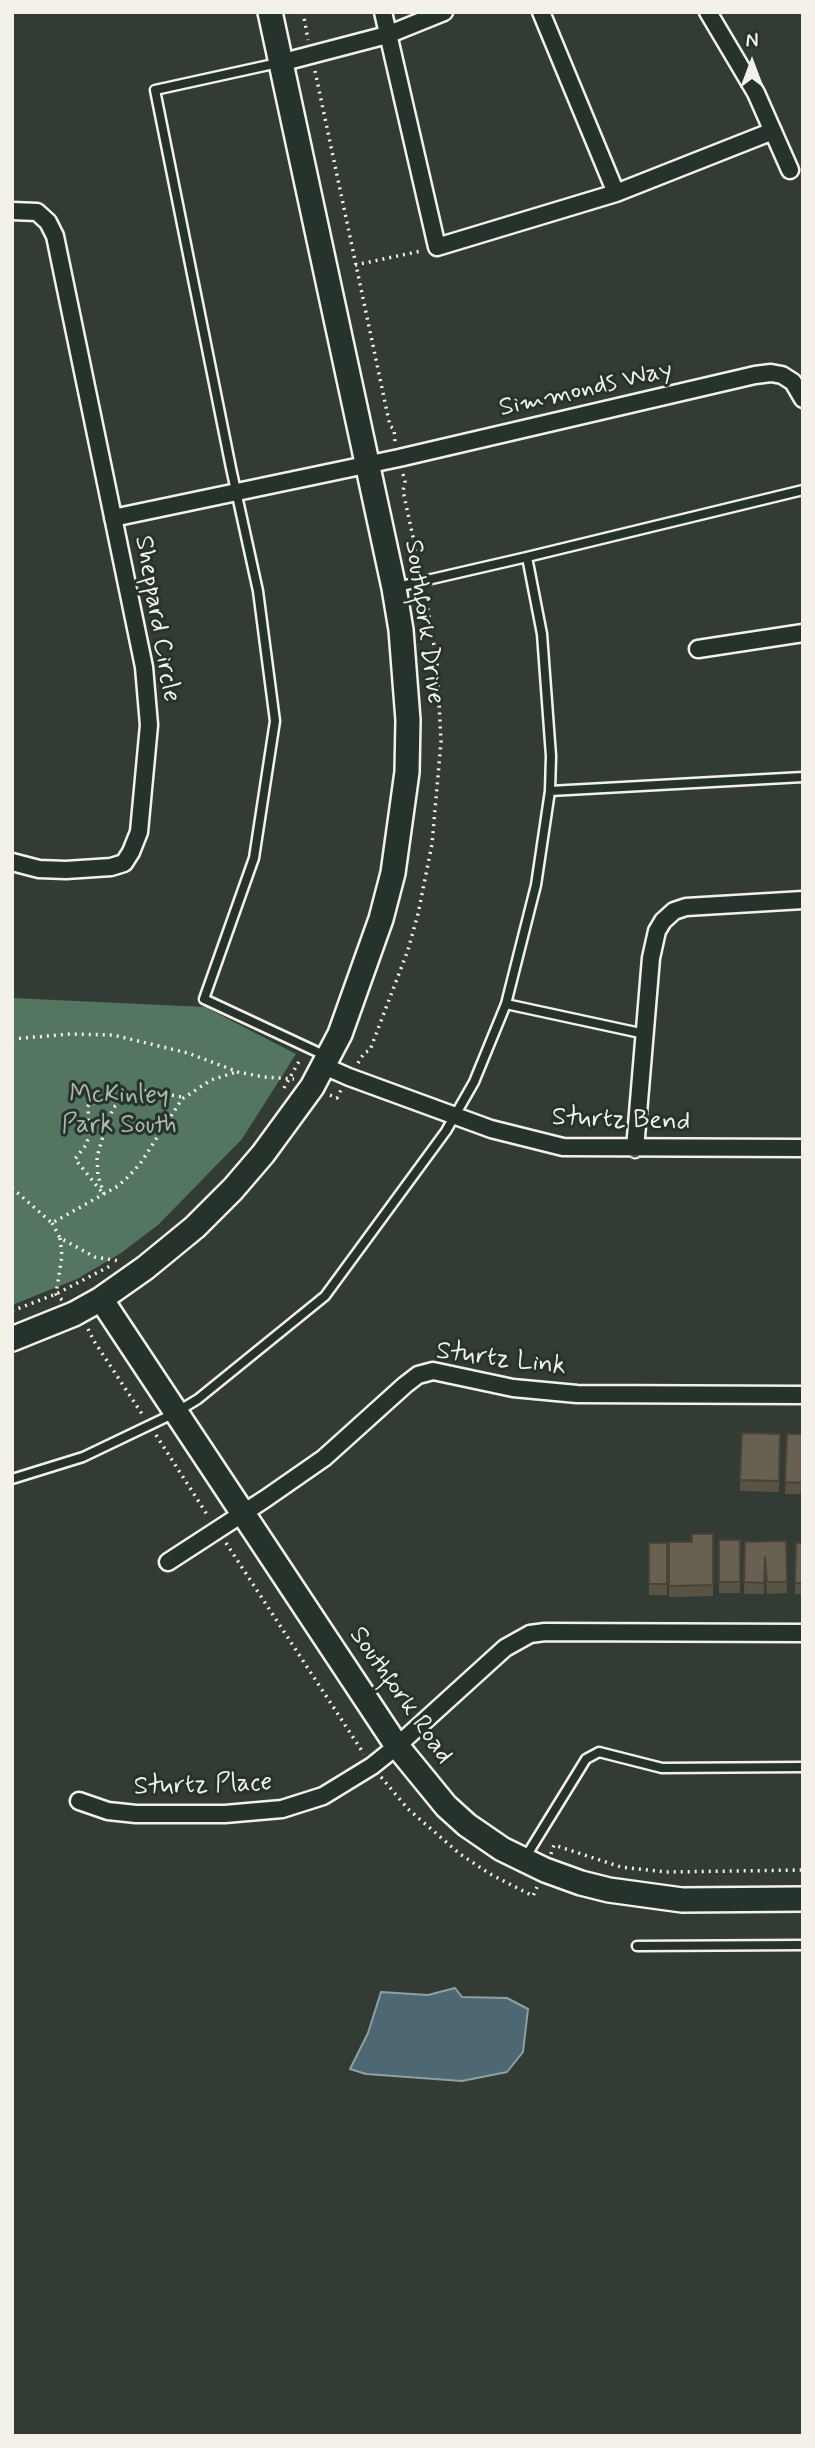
<!DOCTYPE html>
<style>
body{margin:0}
#map{position:relative;width:815px;height:2448px;overflow:hidden;background:#333c34;font-family:Mynerve,sans-serif}
canvas{display:block}
.frame{position:absolute;inset:0;border:14px solid #f4f1e8;pointer-events:none}
.north{position:absolute;left:717px;top:28px;width:70px;height:70px;-webkit-text-stroke:5px #26332d;paint-order:stroke;rotate:0deg;font-size:19px;font-weight:700;line-height:28px;text-align:center;color:#f4f1e8}
.north::after{content:'';display:block;margin:auto;width:24px;height:32px;background:#f4f1e8;clip-path:polygon(50% 0,100% 100%,50% 72%,0 100%)}
</style>
<div id="map">
<canvas width="815" height="2448"></canvas>
<div class="frame"></div>
<div class="north">N</div>
</div>
<script>
const c = document.querySelector('canvas').getContext('2d');
c.lineJoin = 'round';
function paint(path, color) { c.fillStyle = color; c.fill(path, 'evenodd'); }
const poly = rows => new Path2D(rows.map(r => 'M' + r).join(''));
function strokePath(path, color, width, dash) { c.strokeStyle = color; c.lineWidth = width; c.lineCap = dash ? 'butt' : 'round'; c.setLineDash(dash || []); c.stroke(path); }
function label(font, color, halo, rows, align = 'center') {
  c.font = font + ' Mynerve,sans-serif'; c.lineWidth = 6; c.setLineDash([]); c.textBaseline = 'middle'; c.strokeStyle = halo; c.fillStyle = color; for (const [text, x, y, turn = 0] of rows) {
    c.save(); c.translate(x, y); c.rotate((+turn || 0) * Math.PI / 180); c.textAlign = isNaN(turn) ? turn : align; if (halo) c.strokeText(text, 0, 0); c.fillText(text, 0, 0); c.restore();
  }
}
paint(poly([
 [12,998,205,1007,296,1054,242,1139,158,1225,121,1253,77,1279,12,1305]
]), '#547660');
const water = poly([
 [455,1988,462,1997,507,1998,528,2009,523,2052,507,2072,462,2081,366,2074,350,2069,368,2033,381,1992,428,1995,455,1988]
]);
paint(water, '#4d6872');
strokePath(water, '#909fa1', 2);
const lane = poly([
 [278,63,155,90,231,468,258,591,275,721,254,858,204,999,326,1056],
 [527,557,803,490],
 [550,791,803,777],
 [506,1004,645,1034],
 [12,1479,83,1457,175,1413,198,1399,325,1296,446,1131,474,1082,506,1004,536,885,550,791,551,756,542,634,527,557,397,587],
 [525,1858,586,1759,599,1752,662,1768,803,1767],
 [637,1946,803,1945]
]);
const street = poly([
 [383,12,437,247,616,193,773,131],
 [541,12,616,193],
 [708,12,756,93,790,170],
 [280,63,387,35,444,12],
 [12,211,37,212,48,222,55,236,144,667,149,725,139,832,131,852,124,863,111,867,66,870,39,869,12,862],
 [113,518,399,458,755,375,771,373,782,375,793,382,803,399],
 [698,649,803,633],
 [324,1066,349,1077,491,1129,563,1147,803,1148],
 [635,1149,651,958,657,931,663,921,674,911,686,907,803,900],
 [168,1562,265,1499,324,1458,405,1385,418,1375,433,1371,513,1388,577,1394,803,1395],
 [79,1801,108,1811,136,1814,225,1814,282,1809,323,1796,372,1766,397,1746,505,1648,530,1634,545,1632,803,1633]
]);
const secondary = poly([
 [101,1299,397,1746,446,1806,467,1825,502,1849,545,1870,581,1883,609,1890,682,1900,803,1899],
 [12,1339,74,1314,101,1299,145,1268,195,1227,233,1189,263,1154,312,1087,340,1034,381,919,393,873,407,772,408,720,401,630,394,588,270,12]
]);
strokePath(lane, '#f4f1e8', 13);
strokePath(street, '#f4f1e8', 21);
strokePath(secondary, '#f4f1e8', 28);
strokePath(poly([
 [303,12,308,40],
 [315,71,390,426,394,429,395,442],
 [355,265,421,251],
 [403,474,405,481,403,491,420,569],
 [12,1039,71,1034,113,1035,188,1053,238,1072,264,1077,294,1079],
 [358,1063,364,1053,370,1050,408,950,418,914,432,844,441,742,437,663,425,593],
 [284,1088,301,1058],
 [330,1095,337,1098,341,1090],
 [12,1188,52,1223,118,1186,128,1177,140,1164,182,1099,211,1080,236,1072],
 [101,1191,75,1159,86,1145,89,1136,88,1106,108,1096,133,1092],
 [104,1194,98,1176,97,1157,107,1122,114,1107,127,1096,145,1091,183,1097],
 [52,1223,60,1238,95,1257,119,1261],
 [60,1238,62,1256,56,1294,62,1300],
 [12,1311,56,1294,112,1265],
 [88,1329,94,1341,144,1417],
 [156,1435,208,1516],
 [226,1543,364,1754],
 [381,1777,408,1809,460,1854,490,1874,533,1896,537,1887],
 [551,1854,554,1845,621,1867,666,1872,803,1870]
]), '#f4f1e8', 3.5, [2, 5]);
strokePath(lane, '#26332d', 8);
strokePath(street, '#26332d', 16);
strokePath(secondary, '#26332d', 23);
paint(poly([
 [742,1433,780,1434,779,1492,740,1491],
 [787,1434,803,1434,803,1494,785,1494],
 [713,1534,713,1596,669,1597,669,1542,692,1542],
 [719,1540,740,1540,740,1593,719,1593],
 [786,1541,787,1593,767,1594,765,1569,764,1594,744,1594,745,1542],
 [649,1543,667,1543,667,1595,649,1595],
 [796,1543,803,1543,803,1594,795,1594]
]), '#595346');
const building = poly([
 [742,1433,780,1434,779,1481,740,1480,742,1433],
 [787,1434,803,1434,803,1483,785,1482,787,1434],
 [692,1534,713,1534,713,1585,669,1586,669,1542,692,1542,692,1534],
 [719,1540,740,1540,740,1582,719,1582,719,1540],
 [786,1541,787,1582,767,1582,765,1557,764,1583,744,1582,745,1542,786,1541],
 [649,1543,667,1543,667,1584,649,1584,649,1543],
 [796,1543,803,1543,803,1583,795,1583,796,1543]
]);
paint(building, '#686051');
strokePath(building, '#494339', 2);
label('26px', '#f4f1e8', '#26332d', [
 ["Simmonds Way",586,390,-13],
 ["Sheppard Circle",156,619,80],
 ["Southfork Drive",423,622,82],
 ["Sturtz Bend",621,1121,2],
 ["Sturtz Link",501,1360,7],
 ["Southfork Road",400,1696,55],
 ["Sturtz Place",203,1786,-2]
]);
label('26px', '#acbaab', '#26332d', [
 ["McKinley",119,1097],
 ["Park South",119,1127]
]);
</script>
